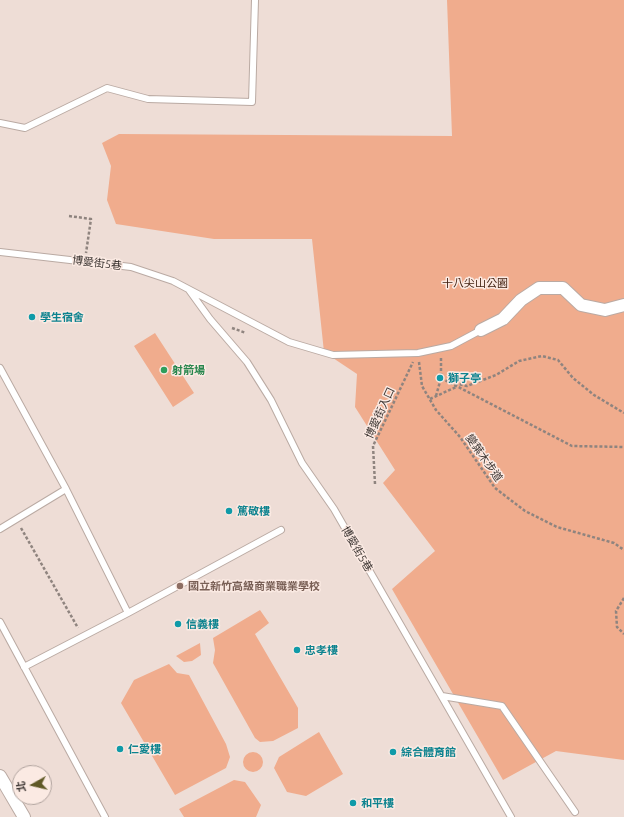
<!DOCTYPE html>
<meta charset="utf-8">
<style>
body{margin:0}
#map{position:relative;width:624px;height:817px;overflow:hidden;background:#eeddd6;font-family:Ubuntu,"Noto Sans TC",sans-serif}
canvas{display:block}
.north{position:absolute;left:12px;top:765px;width:40px;height:40px;box-sizing:border-box;background:#fbeae3;border:1px solid #afa29d;border-radius:50%;rotate:262deg;font-size:11px;font-weight:700;line-height:16px;text-align:center;color:#3d3633}
.north::after{content:'';display:block;margin:auto;width:14px;height:18px;background:#605926;clip-path:polygon(50% 0,100% 100%,50% 72%,0 100%)}
</style>
<div id="map">
<canvas width="624" height="817"></canvas>
<div class="north">北</div>
</div>
<script>
const c = document.querySelector('canvas').getContext('2d');
c.lineJoin = 'round';
function paint(path, color) { c.fillStyle = color; c.fill(path, 'evenodd'); }
const poly = rows => new Path2D(rows.map(r => 'M' + r).join(''));
function strokePath(path, color, width, dash) { c.strokeStyle = color; c.lineWidth = width; c.lineCap = dash ? 'butt' : 'round'; c.setLineDash(dash || []); c.stroke(path); }
function label(font, color, halo, rows, align = 'center') {
  c.font = font + ' Ubuntu,"Noto Sans TC",sans-serif'; c.lineWidth = 3; c.setLineDash([]); c.textBaseline = 'middle'; c.strokeStyle = halo; c.fillStyle = color; for (const [text, x, y, turn = 0] of rows) {
    c.save(); c.translate(x, y); c.rotate((+turn || 0) * Math.PI / 180); c.textAlign = isNaN(turn) ? turn : align; if (halo) c.strokeText(text, 0, 0); c.fillText(text, 0, 0); c.restore();
  }
}
paint(poly([
 [447,0,624,0,624,760,556,751,503,780,392,589,435,551,383,483,395,470,355,407,357,374,324,352,312,239,214,239,116,224,107,200,111,166,102,143,119,134,452,136],
 [155,333,194,393,173,407,134,346],
 [260,610,269,623,255,634,298,708,298,728,273,741,260,742,255,738,213,663,215,650,213,638],
 [200,643,201,655,192,661,184,662,176,656],
 [169,664,177,673,189,675,226,744,230,757,226,768,175,795,121,703,134,680],
 [319,732,343,774,306,796,287,792,274,768,279,757],
 '243 762a10 10 0 1 1 20 0a10 10 0 1 1-20 0Z',
 [234,780,245,782,261,805,256,817,184,817,179,809]
]), '#f0ac8d');
const lane = poly([
 [0,123,25,128,107,88,148,99,252,102,255,0],
 [0,252,131,267,173,281,289,342,333,355,418,353,451,346,481,330],
 [189,290,210,319,247,362,271,400,302,463,334,509,511,817],
 [0,368,66,489,128,613],
 [0,529,66,489],
 [0,622,105,817],
 [24,667,128,613,281,530],
 [442,696,502,706,575,812]
]);
const street = poly([
 [481,330,503,319,521,300,539,288,563,288,581,305,605,310,624,305],
 [0,776,24,817]
]);
strokePath(lane, '#baaaa3', 8);
strokePath(street, '#baaaa3', 14);
strokePath(poly([
 [69,216,91,219,86,253],
 [232,328,246,333],
 [441,358,441,378,572,446,624,447],
 [419,362,422,386,436,410,460,437,495,488,525,511,557,527,614,543,624,550],
 [450,382,467,386,496,375,519,361,542,356,558,360,573,378,594,395,624,413],
 [436,396,441,378],
 [430,399,456,387],
 [375,484,373,446,413,362],
 [21,528,78,628],
 [624,598,616,611,617,627,624,634]
]), '#8f847f', 2.5, [3, 2]);
strokePath(lane, '#fff', 6);
strokePath(street, '#fff', 12);
for (const [x, y, r, color] of [
 [32,317,4,"#0f9aa8"],
 [164,370,4,"#2e9e5b"],
 [440,378,4,"#0f9aa8"],
 [229,511,4,"#0f9aa8"],
 [180,586,4,"#8d6e63"],
 [178,624,4,"#0f9aa8"],
 [297,650,4,"#0f9aa8"],
 [120,749,4,"#0f9aa8"],
 [393,752,4,"#0f9aa8"],
 [353,803,4,"#0f9aa8"]
]) { const dot = new Path2D(); dot.arc(x, y, r, 0, 2 * Math.PI); c.fillStyle = color; c.fill(dot); strokePath(dot, '#fbeae3', 1.5); }
label('11px', '#3d3633', '#fbeae3', [
 ["博愛街5巷",97,263,7],
 ["博愛街入口",380,413,-65],
 ["變葉木步道",484,458,55],
 ["博愛街5巷",357,549,60]
]);
label('11px', '#422010', '#fbeae3', [
 ["十八尖山公園",475,283]
]);
label('bold 11px', '#0d838f', '#fbeae3', [
 ["學生宿舍",40,317],
 ["獅子亭",448,378],
 ["篤敬樓",237,511],
 ["信義樓",186,624],
 ["忠孝樓",305,650],
 ["仁愛樓",128,749],
 ["綜合體育館",401,752],
 ["和平樓",361,803]
], 'left');
label('bold 11px', '#27864d', '#fbeae3', [
 ["射箭場",172,370]
], 'left');
label('bold 11px', '#785e54', '#fbeae3', [
 ["國立新竹高級商業職業學校",188,586]
], 'left');
</script>
